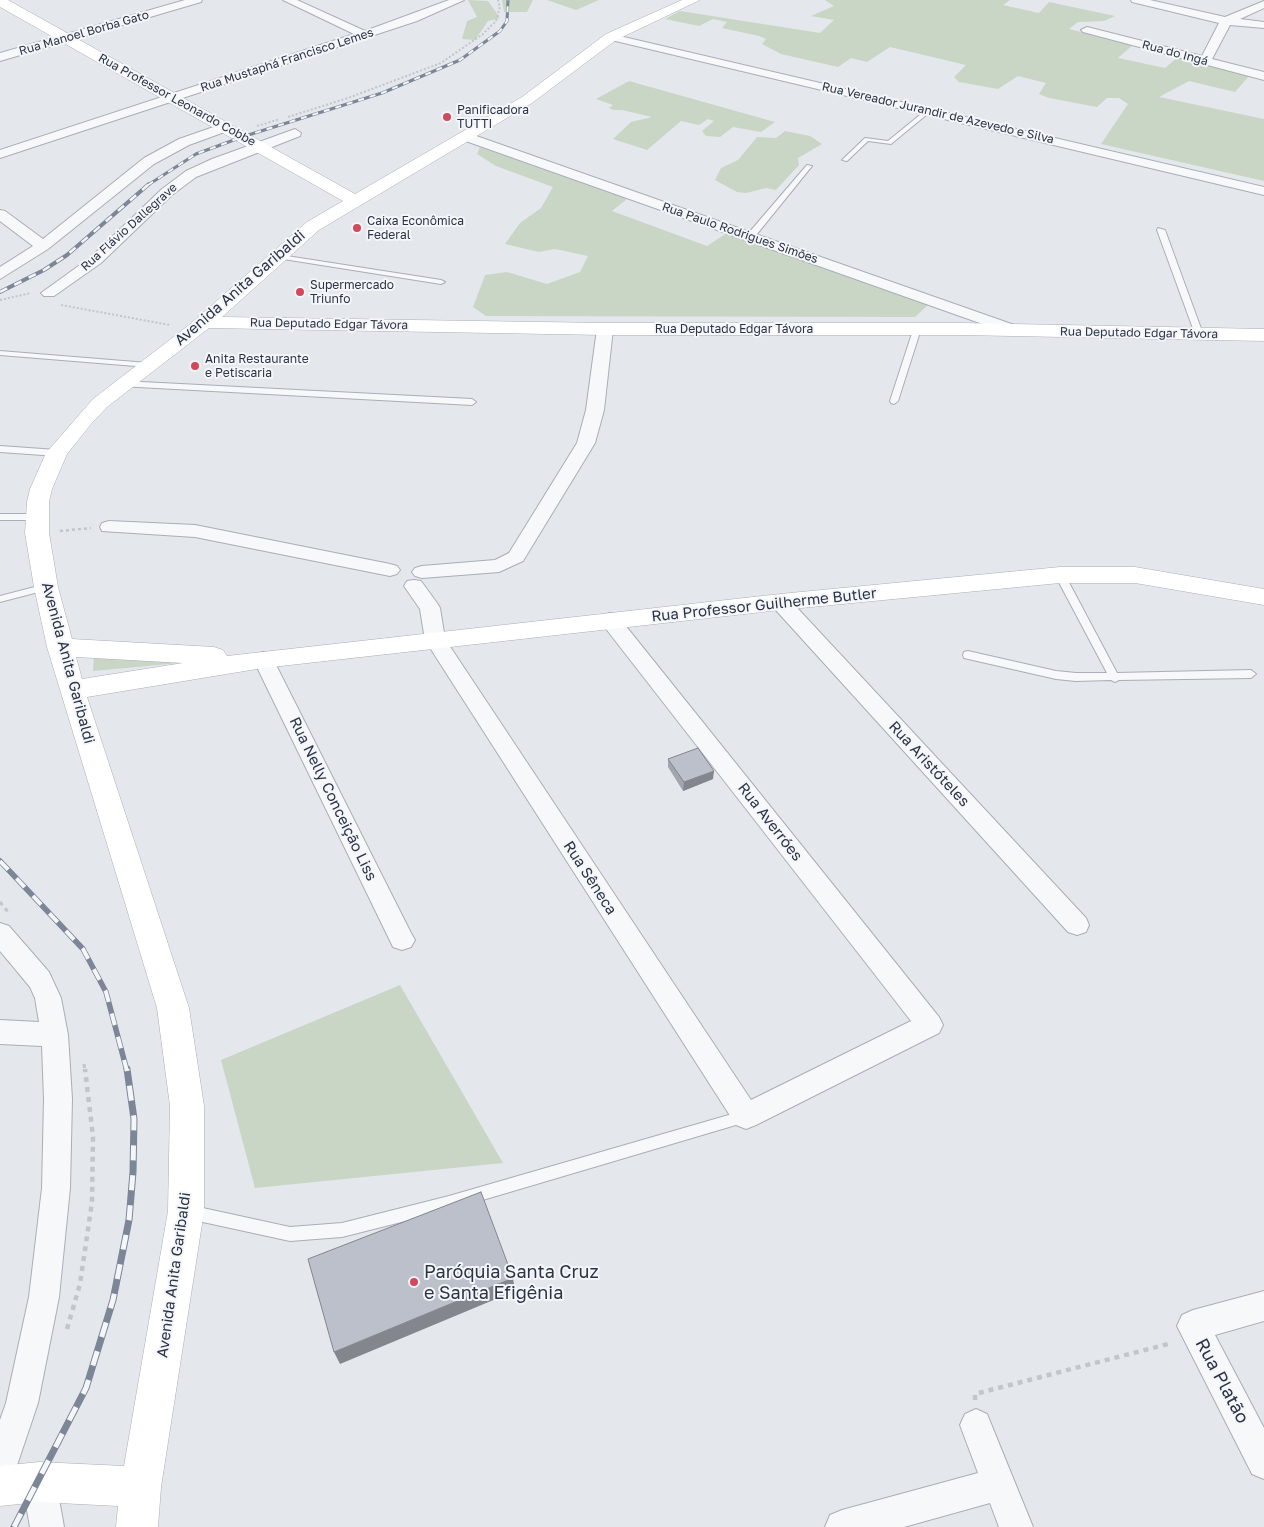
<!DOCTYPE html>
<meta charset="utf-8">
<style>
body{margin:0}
canvas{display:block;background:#e4e7ec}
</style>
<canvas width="1264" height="1527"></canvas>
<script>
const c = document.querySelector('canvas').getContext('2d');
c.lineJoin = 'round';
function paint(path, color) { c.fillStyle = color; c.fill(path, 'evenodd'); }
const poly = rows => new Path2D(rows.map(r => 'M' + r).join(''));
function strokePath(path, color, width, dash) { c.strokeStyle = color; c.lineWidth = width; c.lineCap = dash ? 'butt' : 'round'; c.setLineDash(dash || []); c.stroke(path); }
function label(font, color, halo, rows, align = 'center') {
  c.font = font + ' "Golos Text",sans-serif'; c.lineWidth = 4; c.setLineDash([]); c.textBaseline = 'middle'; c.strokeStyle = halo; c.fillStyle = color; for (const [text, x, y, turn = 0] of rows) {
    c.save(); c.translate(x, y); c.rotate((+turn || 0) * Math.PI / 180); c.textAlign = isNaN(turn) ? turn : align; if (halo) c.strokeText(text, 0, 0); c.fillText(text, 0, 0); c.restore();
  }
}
paint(poly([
 [468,0,488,1,500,18,488,21,475,40,462,39,467,21,477,17],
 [502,0,533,0,527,12,504,12],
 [547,0,599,0,576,10],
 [825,0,1010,0,1003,5,1039,13,1049,2,1115,16,1104,21,1078,22,1069,29,1133,45,1118,58,1165,68,1179,56,1250,75,1235,92,1189,81,1159,97,1264,119,1264,181,1101,144,1128,104,1119,98,1107,98,1097,107,1049,98,1039,94,1046,83,1018,76,998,89,959,82,954,77,966,65,890,47,867,62,851,58,838,67,781,54,762,44,766,39,759,36,722,28,727,22,713,19,699,26,665,19,680,11,820,33,834,20,811,16,834,6],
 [629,81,775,122,761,132,733,127,720,137,706,136,702,131,714,121,708,119,699,125,681,121,647,150,613,139,631,122,652,117,622,110,613,110,609,108,613,105,596,99],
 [785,131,810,136,822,144,798,158,799,165,776,190,766,188,746,193,737,192,715,180,721,168,738,160,757,137,776,138],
 [480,147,627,199,612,211,707,246,727,233,928,305,915,317,486,316,473,307,485,275,507,272,547,284,580,272,588,256,555,249,539,252,505,244,520,223,541,208,553,187,496,166,477,154],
 [94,655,201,661,93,671],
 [400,985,503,1163,255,1188,221,1060]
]), '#c9d6c5');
const lane = poly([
 [926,110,931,111,891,144,868,141,847,161,842,160,865,138,888,141,926,110],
 [807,165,812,166,753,239,747,239,747,235,807,165],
 [1158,228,1165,230,1203,334,1202,336,1195,334,1157,230,1158,228],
 [274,254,441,280,445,282,441,284,277,258,274,258,274,254],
 [914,327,921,329,898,401,894,404,891,403,890,401,914,327],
 [0,351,148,363,152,365,148,367,0,355,0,351],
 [122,381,472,399,476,402,472,405,119,386,119,382,122,381],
 [0,446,57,450,61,453,57,456,0,452,0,446],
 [0,514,37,514,42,517,37,520,0,520,0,514],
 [1060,572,1065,575,1117,673,1251,670,1256,674,1251,678,1119,680,1115,682,1111,680,1076,681,1056,679,964,658,963,655,964,652,968,651,1056,671,1076,673,1107,673,1055,575,1060,572],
 [46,584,50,585,51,587,50,589,0,602,0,596,46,584],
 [746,1110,751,1111,753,1116,751,1121,746,1122,449,1210,342,1237,290,1241,189,1219,184,1217,182,1212,184,1207,189,1205,290,1227,342,1223,449,1196,746,1110]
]);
const street = poly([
 [185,0,202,0,201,2,0,61,0,53,185,0],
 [283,0,297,0,365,31,449,0,464,0,417,21,0,158,0,150,354,34,283,0],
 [1131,0,1150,0,1225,17,1264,1,1264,8,1240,19,1264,22,1264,28,1230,25,1212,59,1264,72,1264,80,1083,32,1081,30,1087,27,1202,56,1219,23,1132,2,1131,0],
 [611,34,1264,187,1264,195,607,39,607,35,611,34],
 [225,123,231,127,230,130,189,145,154,164,48,249,0,279,0,267,33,246,0,221,0,210,5,211,43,239,144,158,179,139,225,123],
 [295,129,301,133,300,136,196,177,172,195,101,263,54,296,44,296,41,293,91,257,162,189,186,171,212,159,295,129],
 [465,132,1020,327,1022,330,1020,333,1008,333,460,139,459,136,465,132],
 [605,324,613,329,604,410,595,443,523,561,499,572,422,578,415,576,412,572,415,568,422,566,495,560,509,553,577,443,586,410,597,329,605,324],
 [109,521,195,525,390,564,397,566,400,570,397,574,390,576,195,537,102,531,100,527,102,523,109,521],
 [414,580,421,581,437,603,440,608,445,639,751,1100,911,1021,603,625,600,620,603,615,610,613,617,615,939,1017,943,1025,939,1033,756,1125,746,1129,736,1125,425,640,420,609,404,586,407,581,414,580],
 [780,595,787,597,1086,918,1089,925,1086,932,1077,935,1068,932,773,607,770,602,773,597,780,595],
 [263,652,270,654,273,659,411,933,415,940,411,947,402,950,393,947,253,659,256,654,263,652],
 [0,923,9,926,49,972,61,998,68,1035,72,1099,70,1188,59,1297,38,1403,12,1480,0,1485,0,1420,6,1403,29,1297,42,1188,44,1099,42,1046,0,1044,0,1020,39,1022,35,998,30,987,0,951,0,923],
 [1264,1291,1264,1321,1215,1335,1264,1428,1264,1479,1252,1474,1177,1326,1182,1315,1193,1310,1264,1291],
 [976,1409,987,1414,1033,1527,999,1527,990,1503,904,1527,825,1527,830,1515,842,1510,978,1473,960,1425,965,1414,976,1409],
 [39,1465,51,1470,56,1482,64,1527,30,1527,22,1482,27,1470,39,1465]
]);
const secondary = poly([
 [0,0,8,0,355,194,522,97,606,34,682,0,700,0,616,40,532,103,319,230,222,317,605,323,962,323,1264,329,1264,341,962,335,605,335,209,328,107,407,91,424,67,454,52,489,49,502,49,533,58,587,72,639,214,647,223,650,227,656,780,594,1060,567,1135,567,1264,589,1264,605,1135,583,1060,583,780,610,263,668,87,697,189,1008,204,1106,204,1211,161,1487,158,1527,116,1527,118,1506,39,1502,0,1506,0,1466,39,1462,124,1466,168,1211,170,1106,157,1008,47,647,34,587,25,533,27,502,30,489,46,453,93,399,189,325,307,222,343,201,0,7,0,0],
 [76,657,183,663,82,679,76,657]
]);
strokePath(lane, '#a9aeb7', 2);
strokePath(street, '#a9aeb7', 2);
strokePath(secondary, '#a9aeb7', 1);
strokePath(poly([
 [288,117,348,98,441,63,483,34,496,21,500,7,498,0],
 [257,126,280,119],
 [0,300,31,293],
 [61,305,170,325]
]), '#c2c5cb', 2, [2, 2]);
strokePath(poly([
 [60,531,91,528]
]), '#c2c5cb', 2.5, [3, 3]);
strokePath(poly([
 [0,902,8,912],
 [84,1064,85,1071]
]), '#c2c5cb', 3, [4, 4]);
strokePath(poly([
 [67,1329,80,1284,92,1202,93,1137,85,1069],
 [975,1400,975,1394,1172,1343]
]), '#c2c5cb', 4.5, [5, 5]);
paint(lane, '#f7f8fa');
paint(street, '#f7f8fa');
paint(secondary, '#fff');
const railFar3 = poly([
 [148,185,196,154,242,137,382,93,460,60,500,31,507,21,508,0]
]);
const railFar2 = poly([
 [0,292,44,270,67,255,149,184]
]);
const railFar1 = poly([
 [0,861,83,949,106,992,127,1071]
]);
const rail = poly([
 [14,1527,86,1388,113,1300,129,1220,133,1172,134,1119,127,1069]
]);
strokePath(railFar3, '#7d8696', 3);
strokePath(railFar2, '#7d8696', 4);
strokePath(railFar1, '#7d8696', 5.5);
strokePath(rail, '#7d8696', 7);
strokePath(railFar3, '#f4f6f9', 2, [6]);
strokePath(railFar2, '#f4f6f9', 2.5, [8]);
strokePath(railFar1, '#f4f6f9', 4, [12]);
strokePath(rail, '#f4f6f9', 5, [15]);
paint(poly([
 [668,759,713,779,683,791,668,767]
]), '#a1a5ae');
paint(poly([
 [714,771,713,779,683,791,684,782],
 [513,1278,515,1291,340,1364,334,1352]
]), '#83868d');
const building = poly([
 [698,748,714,771,684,782,668,759,698,748],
 [481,1192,513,1278,334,1352,308,1259,481,1192]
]);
paint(building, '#bbc0ca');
strokePath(building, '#83868d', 1);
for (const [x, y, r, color] of [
 [447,117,5,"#d1495b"],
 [357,228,5,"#d1495b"],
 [300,292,5,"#d1495b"],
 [195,366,5,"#d1495b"],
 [414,1282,5,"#d1495b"]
]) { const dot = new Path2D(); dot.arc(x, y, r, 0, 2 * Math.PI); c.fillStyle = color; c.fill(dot); strokePath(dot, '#f4f6f9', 2); }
label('12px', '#2b3445', '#f4f6f9', [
 ["Rua Manoel Borba Gato",84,33,-16],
 ["Rua do Ingá",1175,53,15],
 ["Rua Mustaphá Francisco Lemes",287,60,-18],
 ["Rua Professor Leonardo Cobbe",177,100,29],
 ["Rua Vereador Jurandir de Azevedo e Silva",938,113,13],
 ["Rua Flávio Dallegrave",129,227,-42],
 ["Rua Paulo Rodrigues Simões",740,233,19],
 ["Rua Deputado Edgar Távora",329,324,1],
 ["Rua Deputado Edgar Távora",734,329],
 ["Rua Deputado Edgar Távora",1139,333,1]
]);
label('12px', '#2b3445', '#f4f6f9', [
 ["Panificadora",457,110],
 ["TUTTI",457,124],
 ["Caixa Econômica",367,221],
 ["Federal",367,235],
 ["Supermercado",310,285],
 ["Triunfo",310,299],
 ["Anita Restaurante",205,359],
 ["e Petiscaria",205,373]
], 'left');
label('15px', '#2b3445', '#f4f6f9', [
 ["Avenida Anita Garibaldi",240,288,-41],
 ["Rua Professor Guilherme Butler",764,605,-6],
 ["Avenida Anita Garibaldi",68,663,75],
 ["Rua Aristóteles",929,764,47],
 ["Rua Nelly Conceição Liss",333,799,64],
 ["Rua Averróes",770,822,52],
 ["Rua Sêneca",590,878,57],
 ["Avenida Anita Garibaldi",174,1275,-82]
]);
label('18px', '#2b3445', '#f4f6f9', [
 ["Paróquia Santa Cruz",424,1272],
 ["e Santa Efigênia",424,1293]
], 'left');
label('18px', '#2b3445', '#f4f6f9', [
 ["Rua Platão",1222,1381,62]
]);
</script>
